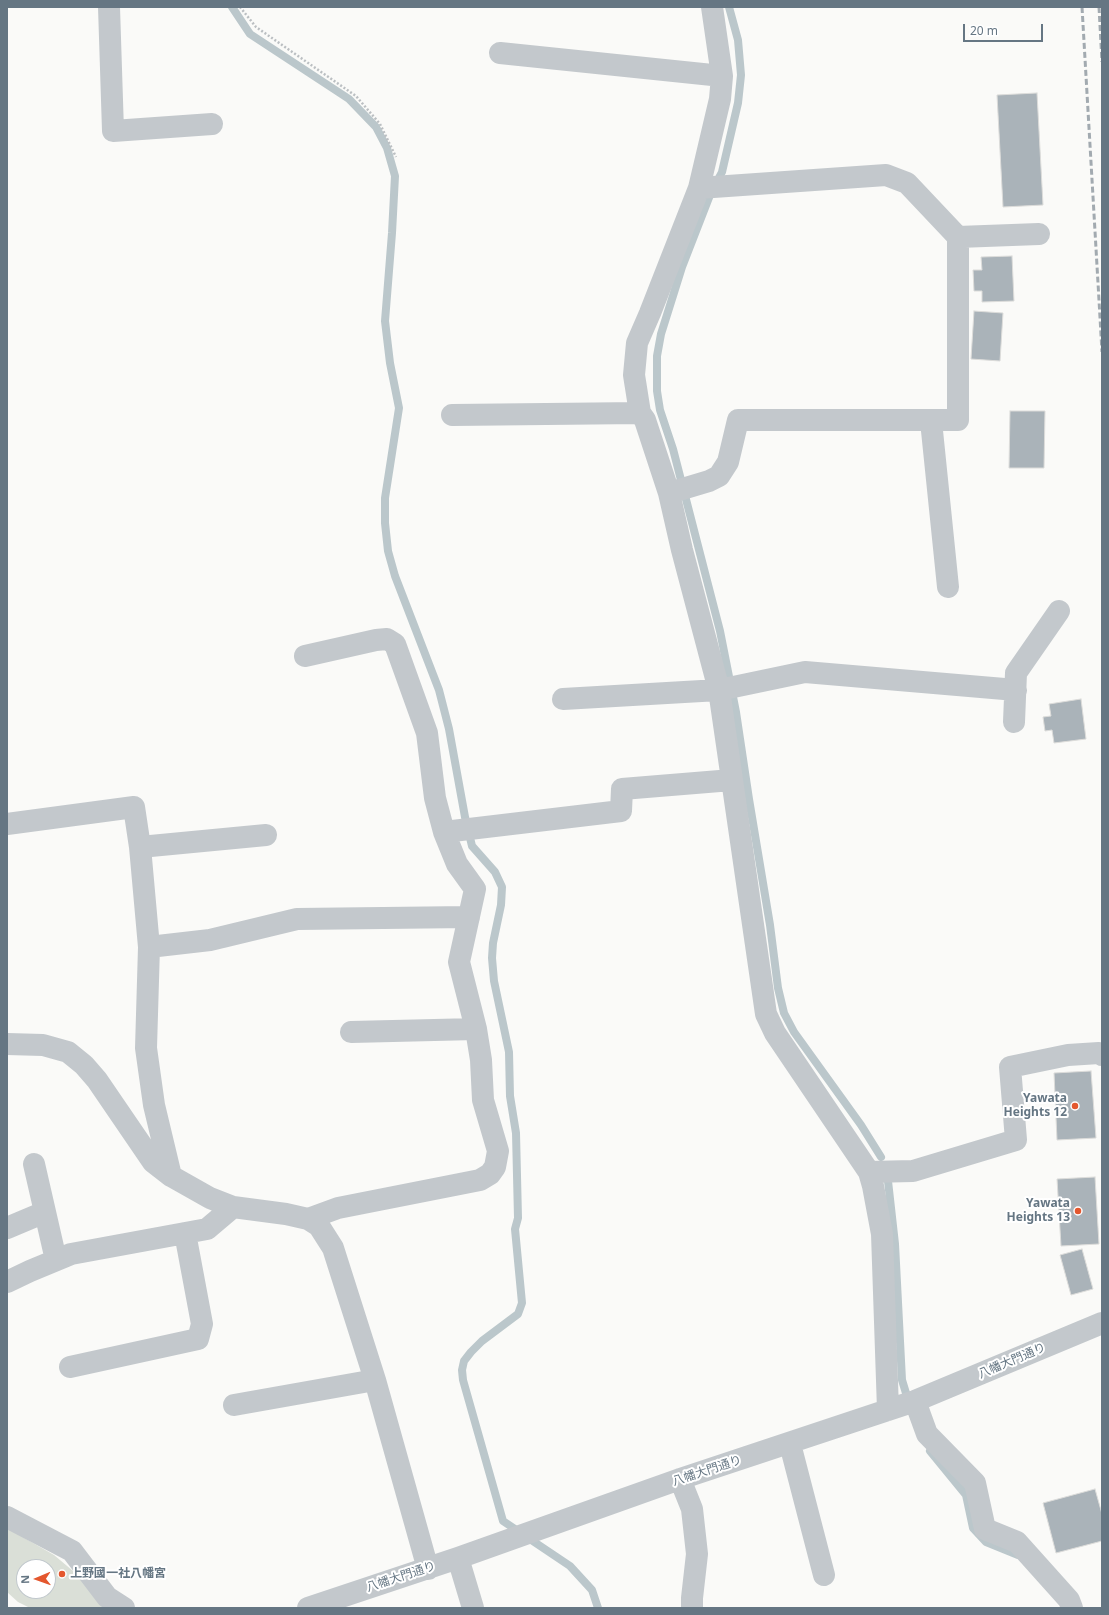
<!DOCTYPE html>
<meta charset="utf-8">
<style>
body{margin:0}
#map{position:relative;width:1109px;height:1615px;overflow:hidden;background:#fafaf8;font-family:"Noto Sans",sans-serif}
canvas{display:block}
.frame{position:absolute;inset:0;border:8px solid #657683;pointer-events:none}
.north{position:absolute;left:16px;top:1559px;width:40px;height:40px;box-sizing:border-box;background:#fff;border:1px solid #c1c8cd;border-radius:50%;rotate:268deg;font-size:11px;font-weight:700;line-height:16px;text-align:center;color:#657683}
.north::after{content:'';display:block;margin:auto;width:14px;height:18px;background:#e4572e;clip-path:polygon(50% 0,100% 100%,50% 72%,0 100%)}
.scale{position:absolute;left:963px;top:24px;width:80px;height:18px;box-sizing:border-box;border:2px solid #657683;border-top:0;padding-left:5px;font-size:12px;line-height:14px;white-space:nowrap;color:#657683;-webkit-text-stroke:3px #fff;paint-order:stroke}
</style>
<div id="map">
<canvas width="1109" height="1615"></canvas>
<div class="frame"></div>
<div class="north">N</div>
<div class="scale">20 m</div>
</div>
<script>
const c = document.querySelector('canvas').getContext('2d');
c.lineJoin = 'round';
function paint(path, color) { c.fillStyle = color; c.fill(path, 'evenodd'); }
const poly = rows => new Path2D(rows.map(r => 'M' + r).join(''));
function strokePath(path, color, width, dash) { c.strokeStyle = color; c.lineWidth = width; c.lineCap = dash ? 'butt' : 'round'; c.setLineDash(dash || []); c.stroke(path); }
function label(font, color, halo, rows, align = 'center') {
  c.font = font + ' "Noto Sans","Noto Sans JP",sans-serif'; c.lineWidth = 4; c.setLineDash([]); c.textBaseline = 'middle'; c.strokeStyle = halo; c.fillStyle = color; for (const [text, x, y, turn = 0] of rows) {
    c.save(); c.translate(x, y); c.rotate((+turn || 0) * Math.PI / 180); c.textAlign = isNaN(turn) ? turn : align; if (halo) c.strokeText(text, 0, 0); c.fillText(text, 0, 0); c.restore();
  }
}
paint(poly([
 [7,1528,54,1555,85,1581,112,1608,30,1608,18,1602,7,1592],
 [24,1567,48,1567,48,1591,24,1591]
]), '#dadfd7');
strokePath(poly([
 [232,7,250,34,349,99,376,127,387,148,395,176,392,233,385,321,390,363,399,408,385,498,385,523,388,551,395,576,439,690,449,729,465,817,472,846,495,872,502,887,501,905,493,943,492,958,494,981,509,1052,510,1096,516,1133,518,1218,515,1229,522,1303,518,1314,482,1341,471,1352,464,1361,462,1370,463,1380,503,1521,570,1566,592,1590,598,1608],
 [729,7,738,40,741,75,738,103,722,172,710,195,682,267,661,334,657,356,657,391,660,410,673,449,720,631,736,712,749,799,770,925,778,988,784,1013,794,1032,861,1125,881,1157],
 [888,1181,895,1244,902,1380,909,1403],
 [930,1451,966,1495,973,1528,986,1542,1018,1555]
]), '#bbc7cb', 8);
const building = poly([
 [1037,93,1043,205,1003,207,997,95,1037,93],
 [1012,256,1014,301,982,302,982,291,974,291,973,270,982,270,981,257,1012,256],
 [974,311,1003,313,1000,361,971,359,974,311],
 [1010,411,1045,411,1044,468,1009,468,1010,411],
 [1081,699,1086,739,1054,743,1052,730,1045,731,1043,717,1051,716,1049,704,1081,699],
 [1091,1071,1096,1138,1057,1140,1054,1073,1091,1071],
 [1095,1177,1099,1244,1061,1246,1057,1179,1095,1177],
 [1082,1249,1093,1289,1071,1295,1060,1255,1082,1249],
 [1095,1489,1102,1514,1102,1541,1056,1553,1043,1503,1095,1489]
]);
paint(building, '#aab3b9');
strokePath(building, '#dcdcda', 1);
strokePath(poly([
 [240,7,256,27,356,96,380,124,396,157]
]), '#bbbfc2', 2.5, [2, 2]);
strokePath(poly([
 [109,7,113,131,212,124],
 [712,7,722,76,720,99,699,188,650,313,637,343,634,375,640,413,645,420,669,493,682,550,719,690,766,1014,775,1033,869,1172,873,1186,882,1234,888,1410],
 [500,53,722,76],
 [958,237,1039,234],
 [452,415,640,413],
 [931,421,948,587],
 [669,493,709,481,719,476,728,462,738,420,958,420,958,237,907,183,886,175,699,188],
 [305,656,376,640,387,639,395,644,427,733,435,798,444,832,457,864,475,889,459,962,476,1029,481,1060,483,1100,498,1151,495,1167,490,1174,480,1180,338,1208,308,1219],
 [563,699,719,690,805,672,1016,690],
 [1014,722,1016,673,1059,611],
 [7,824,134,807,140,847,149,947,146,1048,154,1105,171,1176],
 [444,832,621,811,622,789,732,780],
 [140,847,266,835],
 [149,947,210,940,297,919,469,917],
 [351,1032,476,1029],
 [7,1044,43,1045,68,1052,84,1065,97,1080,153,1162,171,1176,210,1198,233,1207,286,1214,308,1219,319,1226,333,1248,375,1380,428,1569],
 [34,1164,56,1260],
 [869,1172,913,1171,1016,1140,1010,1067,1068,1055,1099,1053,1102,1055],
 [7,1228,45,1212],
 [7,1282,30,1271,71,1254,207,1229,233,1207],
 [70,1367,198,1339,202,1324,185,1233],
 [915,1401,927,1434,975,1483,985,1529,1017,1542,1069,1600,1072,1608],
 [234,1405,375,1380],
 [790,1444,824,1575],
 [680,1479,692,1509,697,1554,692,1598,692,1608],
 [7,1517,72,1551,107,1597,124,1608],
 [458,1558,473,1608],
 [308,1608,458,1558,680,1479,915,1401,1102,1323]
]), '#c3c8cc', 22);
strokePath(poly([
 [1082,7,1102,352],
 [1099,7,1102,62]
]), '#a2aab0', 3, [6, 3]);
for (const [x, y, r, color] of [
 [1075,1106,4,"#e4572e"],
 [1078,1211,4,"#e4572e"],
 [62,1574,4,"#e4572e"]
]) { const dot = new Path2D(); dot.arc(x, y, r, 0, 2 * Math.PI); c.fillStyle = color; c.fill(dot); strokePath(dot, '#fff', 1.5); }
label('bold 12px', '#657683', '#fff', [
 ["Yawata",1067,1099],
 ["Heights 12",1067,1113],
 ["Yawata",1070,1204],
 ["Heights 13",1070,1218],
 ["上野國一社八幡宮",70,1574,"left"]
], 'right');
label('12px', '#657683', '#fff', [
 ["八幡大門通り",1012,1361,-23],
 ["八幡大門通り",707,1471,-18],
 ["八幡大門通り",401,1577,-18]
]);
</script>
